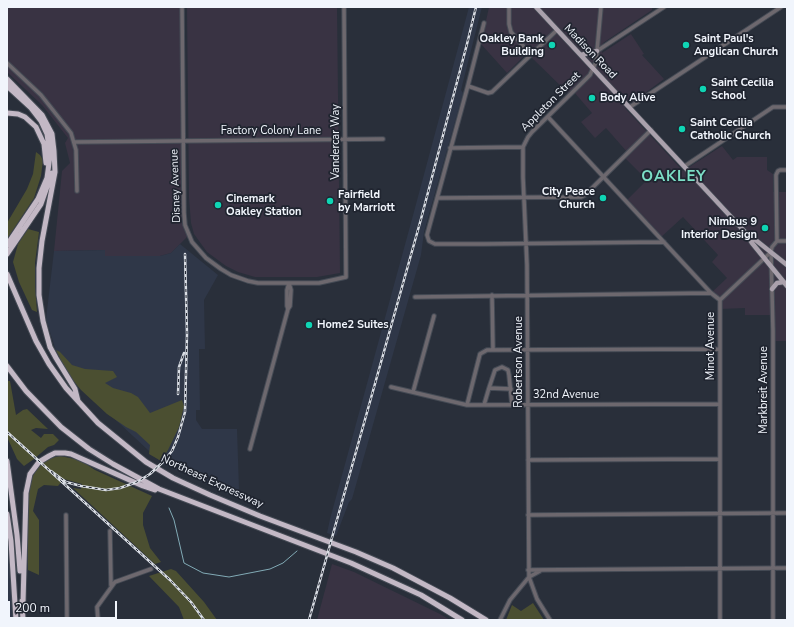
<!DOCTYPE html>
<style>
body{margin:0}
#map{position:relative;width:794px;height:627px;overflow:hidden;background:#292f3a;font-family:"Nunito Sans",sans-serif}
canvas{display:block}
.frame{position:absolute;inset:0;border:8px solid #f1f5fc;pointer-events:none}
.scale{position:absolute;left:8px;top:601px;width:109px;height:18px;box-sizing:border-box;border:2px solid #f1f5fc;border-top:0;padding-left:5px;font-size:12px;line-height:14px;white-space:nowrap;color:#f1f5fc;-webkit-text-stroke:3px #202530;paint-order:stroke}
</style>
<div id="map">
<canvas width="794" height="627"></canvas>
<div class="frame"></div>
<div class="scale">200 m</div>
</div>
<script>
const c = document.querySelector('canvas').getContext('2d');
c.lineJoin = 'round';
function paint(path, color) { c.fillStyle = color; c.fill(path, 'evenodd'); }
const poly = rows => new Path2D(rows.map(r => 'M' + r).join(''));
function strokePath(path, color, width, dash) { c.strokeStyle = color; c.lineWidth = width; c.lineCap = dash ? 'butt' : 'round'; c.setLineDash(dash || []); c.stroke(path); }
function label(font, color, halo, rows, align = 'center') {
  c.font = font + ' "Nunito Sans",sans-serif'; c.lineWidth = 3.5; c.setLineDash([]); c.textBaseline = 'middle'; c.strokeStyle = halo; c.fillStyle = color; for (const [text, x, y, turn = 0] of rows) {
    c.save(); c.translate(x, y); c.rotate((+turn || 0) * Math.PI / 180); c.textAlign = isNaN(turn) ? turn : align; if (halo) c.strokeText(text, 0, 0); c.fillText(text, 0, 0); c.restore();
  }
}
paint(poly([
 [7,7,182,7,184,213,189,235,171,253,160,256,105,256,105,250,54,251,62,171,70,163,65,143,68,138,42,105,7,72],
 [187,7,337,7,340,273,317,277,255,277,238,272,226,266,207,252,194,234,191,223,189,198],
 [489,7,507,7,507,25,510,34,527,53,507,73,481,44],
 [509,7,652,7,652,10,603,43,602,53,631,34,644,54,642,55,664,79,625,108,683,171,722,146,733,160,737,157,767,157,767,170,773,174,773,192,787,192,787,341,773,341,773,315,745,315,745,308,720,309,720,300,711,293,727,278,712,262,718,255,683,217,660,238,626,201,647,180,624,157,628,153,606,128,595,138,581,122,592,113,574,92,570,95,530,56,511,29],
 [332,564,354,572,440,614,450,620,317,620]
]), '#393343');
paint(poly([
 [469,7,482,7,461,90,463,93,424,232,421,255,352,499,349,502,336,536,327,533,330,519,412,219],
 [180,244,218,275,204,300,205,349,199,349,200,410,196,410,196,420,202,429,237,429,239,489,237,498,163,464,89,395,69,374,56,351,46,319,54,251,105,250,105,256,160,256,171,253],
 [7,514,16,620,7,620]
]), '#2f3748');
paint(poly([
 [36,152,40,155,43,160,41,176,34,198,7,239,7,223,27,189,33,174],
 [28,229,39,232,35,263,35,286,37,312,32,310,19,282,13,262,18,244],
 [56,350,60,352,72,365,85,369,113,371,117,377,105,383,113,388,131,393,138,397,150,413,182,400,184,406,179,427,168,450,161,461,149,454,150,445,136,432,126,427,107,414,81,390,67,373],
 [7,381,10,381,16,415,23,410,27,409,48,429,36,428,31,430,41,438,44,434,53,434,59,440,54,445,48,447,34,459,24,466,17,459,7,437],
 [60,456,80,460,95,470,152,496,143,513,143,525,150,548,161,562,155,564,73,488,81,489,82,484,64,479,58,486,44,485,38,489,33,511,39,520,39,575,28,570,27,514,30,481,38,467,47,459],
 [171,569,176,571,204,602,217,620,184,620,179,607,149,576],
 [533,603,544,620,506,620,512,605,521,611]
]), '#4b4f31');
strokePath(poly([
 [169,508,174,520,184,563,203,573,229,577,270,569,283,563,297,551]
]), '#82abb6', 1);
const minor = poly([
 [182,7,184,213,185,225,192,242,206,258,221,269,231,275,248,281,258,283,319,283,346,277,344,7],
 [509,7,509,24,511,32,531,55],
 [484,23,467,89,427,235,429,241,435,244,484,244,664,242],
 [597,51,664,7],
 [7,63,41,95,71,133,76,150,77,191],
 [468,86,488,93,492,92,557,30],
 [630,107,781,7],
 [548,117,711,293,720,300],
 [75,142,383,139],
 [450,148,523,147],
 [685,166,773,107,787,107],
 [437,198,581,197,585,195,651,130],
 [777,241,787,241],
 [492,295,493,350],
 [415,297,711,293],
 [720,300,720,620],
 [720,300,771,252],
 [288,309,287,306,287,290,289,283],
 [391,387,467,405,720,404],
 [511,389,489,388,495,370,502,367,508,370,509,375,512,405],
 [413,392,434,316],
 [467,405,480,354,487,350,720,349],
 [484,405,489,388],
 [250,449,288,309,290,306,291,290,289,283],
 [528,460,720,459],
 [66,515,67,620],
 [528,515,787,513],
 [110,531,111,585],
 [528,570,787,568],
 [540,571,529,577,537,599,550,620],
 [98,620,97,607,115,582,151,569],
 [500,620,510,600,529,577,527,265,523,177,523,147,528,137,532,132,590,75,596,62,601,7],
 [773,620,773,331,771,252,772,247,777,241,776,175,778,171,780,170,787,170]
]);
const major = poly([
 [536,7,745,232,752,243,787,286],
 [581,55,597,51],
 [748,234,787,265],
 [772,289,777,283,784,282]
]);
const highway = poly([
 [7,79,42,115,52,134,54,151,55,172,42,241,39,268,39,295,43,321,50,347,56,358,75,389,78,401],
 [7,86,31,108,41,121,47,134,50,156,47,178,38,199,7,245],
 [7,113,18,114,25,117,36,127,44,144,46,163],
 [7,254,41,204,52,173],
 [7,274,36,341,49,364,66,388,98,423,146,462,173,478,210,495,260,516,356,552,393,568,450,598,486,620],
 [7,366,26,391,61,427,89,449,113,464,159,489,351,563,421,595,462,620],
 [7,461,17,535,20,571],
 [7,514,11,541,16,620],
 [22,601,23,620],
 [23,603,26,493,30,474,39,462,49,456,55,453,65,453,71,454,143,486,155,490]
]);
strokePath(minor, '#454b55', 5.5);
strokePath(major, '#454b55', 6);
strokePath(highway, '#454b55', 7);
strokePath(minor, '#6d686e', 3.5);
strokePath(major, '#aaa1ac', 4.5);
strokePath(highway, '#c3b8c5', 5);
const rail = poly([
 [178,394,179,367,184,353],
 [7,432,170,580,191,602,204,620],
 [51,471,66,482,81,486,106,490,120,488,137,482,150,474,163,462,172,451,178,437,185,412,187,334,185,254],
 [309,620,421,219,467,44,476,7]
]);
strokePath(rail, '#dadee5', 2.5);
strokePath(rail, '#202530', 1, [3]);
for (const [x, y, r, color] of [
 [552,45,4,"#0fd5b4"],
 [686,45,4,"#0fd5b4"],
 [703,89,4,"#0fd5b4"],
 [592,98,4,"#0fd5b4"],
 [682,129,4,"#0fd5b4"],
 [603,198,4,"#0fd5b4"],
 [330,201,4,"#0fd5b4"],
 [218,205,4,"#0fd5b4"],
 [765,228,4,"#0fd5b4"],
 [309,325,4,"#0fd5b4"]
]) { const dot = new Path2D(); dot.arc(x, y, r, 0, 2 * Math.PI); c.fillStyle = color; c.fill(dot); strokePath(dot, '#202530', 1.5); }
label('bold 11px', '#f1f5fc', '#202530', [
 ["Oakley Bank",544,39,"right"],
 ["Building",544,52,"right"],
 ["Saint Paul's",694,39],
 ["Anglican Church",694,52],
 ["Saint Cecilia",711,83],
 ["School",711,96],
 ["Body Alive",600,98],
 ["Saint Cecilia",690,123],
 ["Catholic Church",690,136],
 ["City Peace",595,192,"right"],
 ["Church",595,205,"right"],
 ["Fairfield",338,195],
 ["by Marriott",338,208],
 ["Cinemark",226,199],
 ["Oakley Station",226,212],
 ["Nimbus 9",757,222,"right"],
 ["Interior Design",757,235,"right"],
 ["Home2 Suites",317,325]
], 'left');
label('11px', '#f1f5fc', '#202530', [
 ["Madison Road",590,52,46],
 ["Appleton Street",551,102,-45],
 ["Factory Colony Lane",271,131],
 ["Vandercar Way",336,142,-90],
 ["Disney Avenue",176,186,-92],
 ["Minot Avenue",711,346,-90],
 ["Robertson Avenue",519,362,-90],
 ["Markbreit Avenue",764,390,-90],
 ["32nd Avenue",566,395],
 ["Northeast Expressway",212,482,25]
]);
c.letterSpacing = '1px';
label('bold 15px', '#7cdec6', '#202530', [
 ["OAKLEY",674,177]
]);
c.letterSpacing = '0px';
</script>
